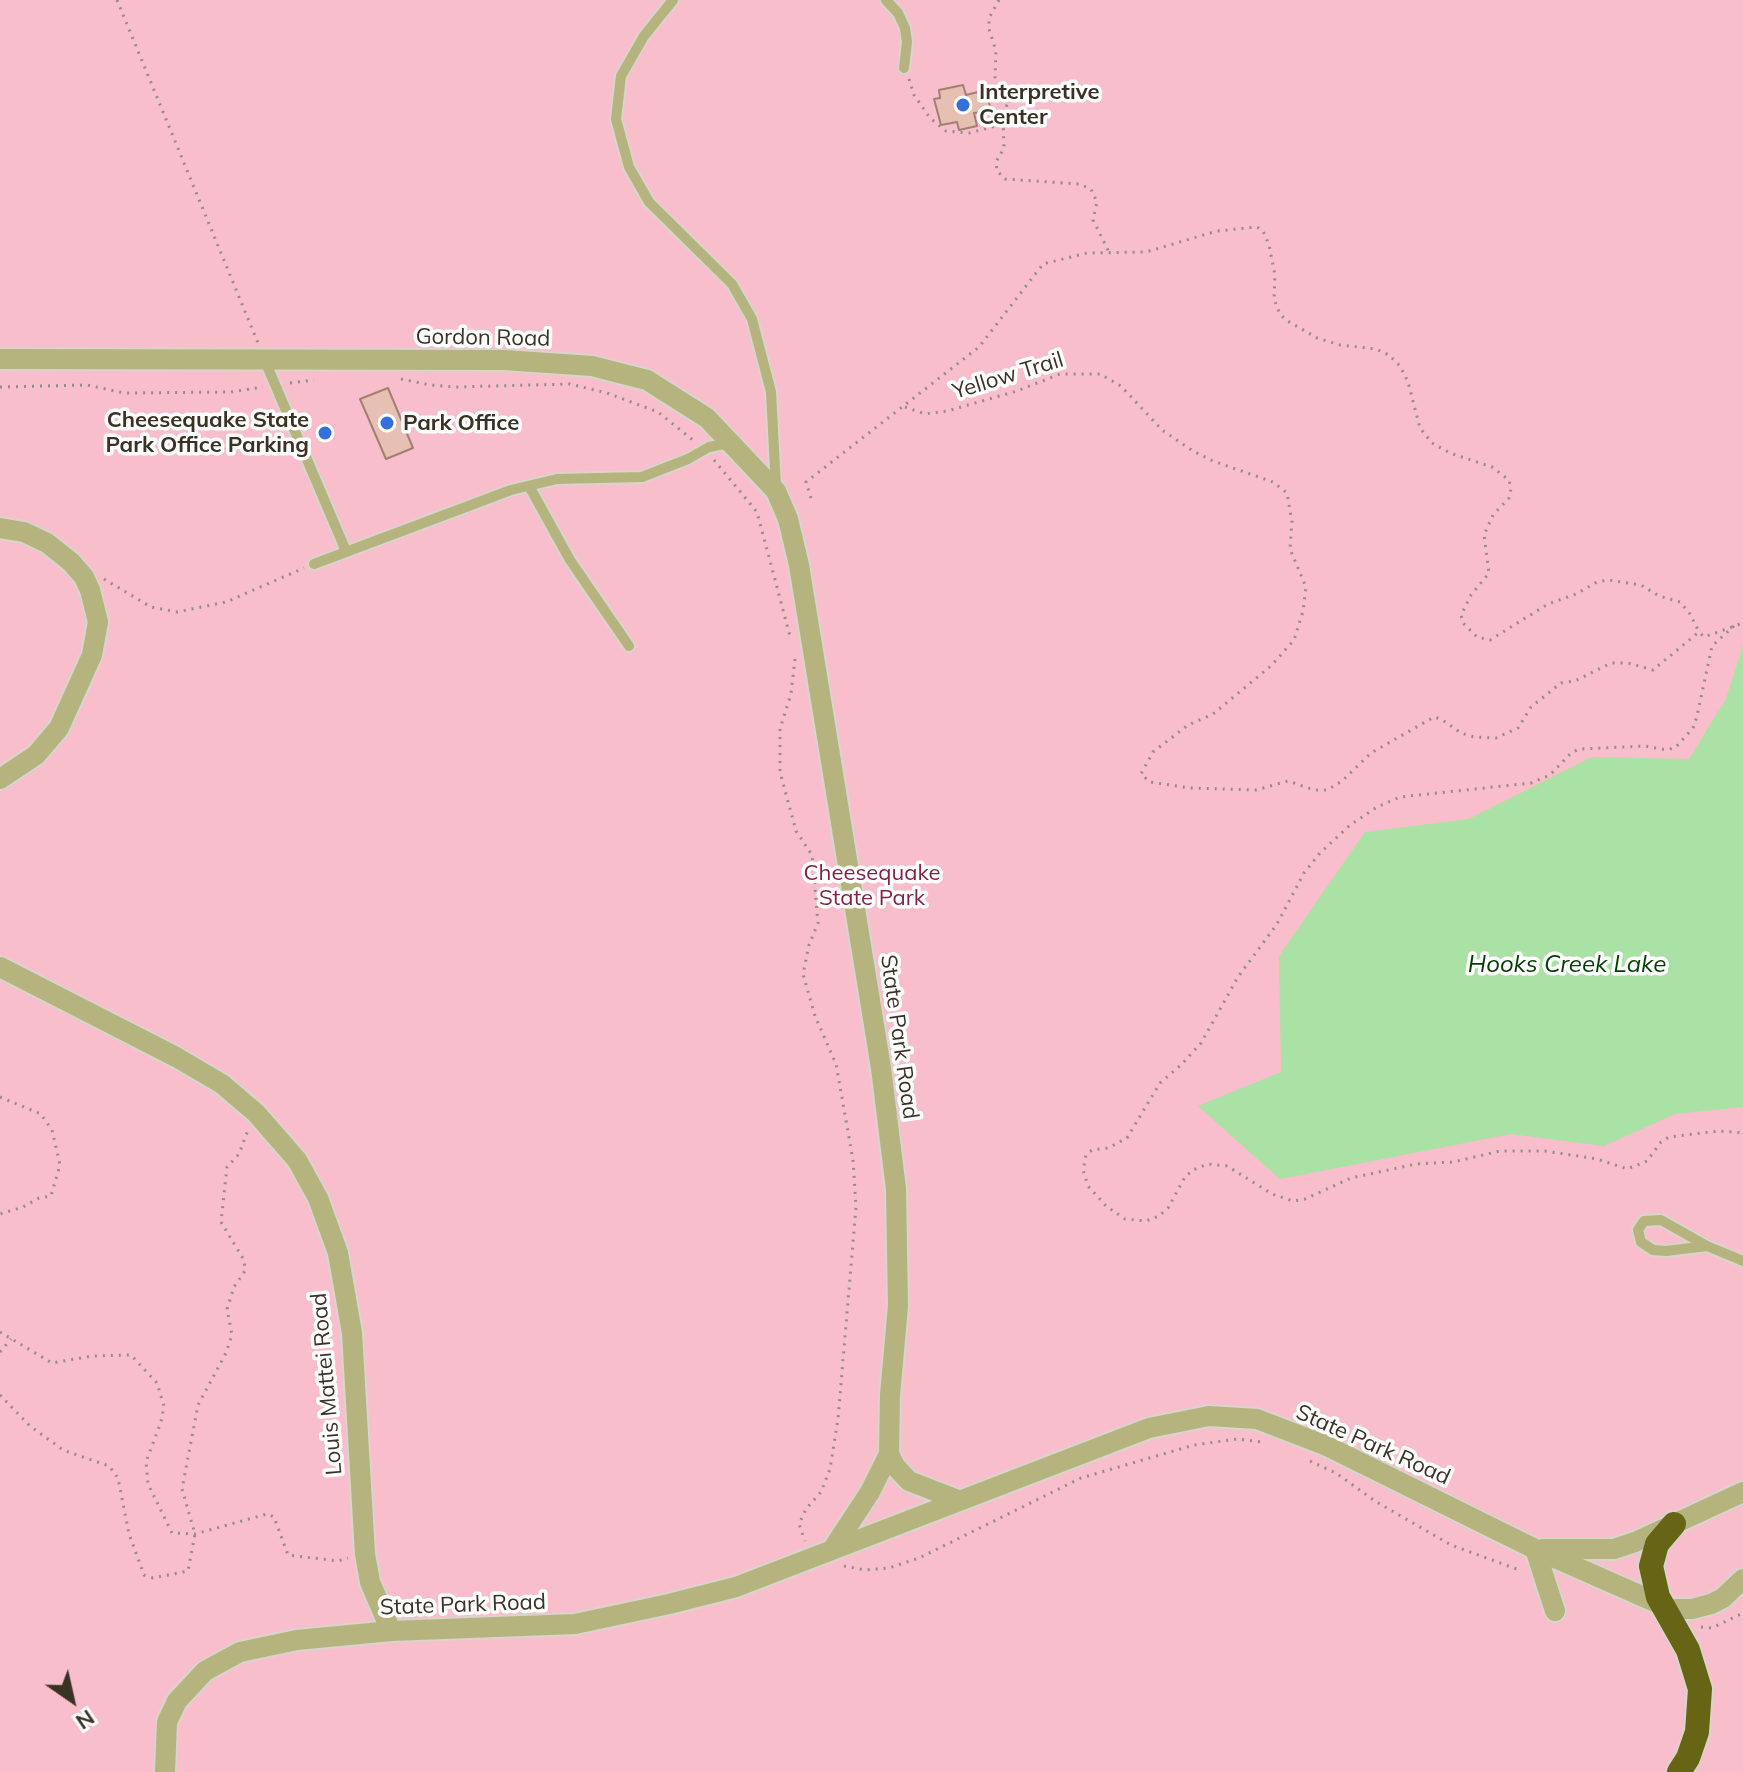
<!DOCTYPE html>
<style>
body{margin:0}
#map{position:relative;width:1743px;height:1772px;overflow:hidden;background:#fcf7f1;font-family:Mulish,sans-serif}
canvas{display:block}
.north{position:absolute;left:32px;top:1660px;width:80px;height:80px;-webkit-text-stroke:6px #fff;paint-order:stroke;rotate:146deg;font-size:22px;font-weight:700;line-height:32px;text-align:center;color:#3b3226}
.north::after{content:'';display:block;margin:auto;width:28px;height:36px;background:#3b3226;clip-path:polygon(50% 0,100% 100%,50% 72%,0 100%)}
</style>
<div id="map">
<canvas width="1743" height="1772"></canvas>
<div class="north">N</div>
</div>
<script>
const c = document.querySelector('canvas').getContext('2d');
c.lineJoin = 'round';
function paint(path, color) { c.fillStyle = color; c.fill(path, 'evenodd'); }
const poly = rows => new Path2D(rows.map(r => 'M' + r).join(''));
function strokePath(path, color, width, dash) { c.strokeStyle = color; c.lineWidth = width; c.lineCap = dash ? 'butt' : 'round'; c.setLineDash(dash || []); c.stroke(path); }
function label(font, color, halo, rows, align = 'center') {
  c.font = font + ' Mulish,sans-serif'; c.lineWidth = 7; c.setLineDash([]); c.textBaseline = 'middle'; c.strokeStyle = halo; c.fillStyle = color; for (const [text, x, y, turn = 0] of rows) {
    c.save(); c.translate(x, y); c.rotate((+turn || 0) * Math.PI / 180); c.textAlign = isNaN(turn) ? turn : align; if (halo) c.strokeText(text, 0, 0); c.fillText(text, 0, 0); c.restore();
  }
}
paint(poly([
 [0,0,1743,0,1743,1772,0,1772]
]), '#f8becb');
paint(poly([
 [1743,646,1743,1107,1675,1114,1604,1146,1511,1134,1280,1179,1198,1106,1281,1072,1279,956,1365,832,1469,819,1592,757,1689,759,1726,699]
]), '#aae1a4');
const building = poly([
 [963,85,966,95,986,90,991,111,974,113,977,126,959,130,957,122,941,125,934,99,940,98,939,90,963,85],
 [388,388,413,448,386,459,360,399,388,388]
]);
paint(building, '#e8c0b3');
strokePath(building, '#a37f73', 2);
const lane = poly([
 [673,0,644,36,621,76,616,119,629,167,649,202,732,284,752,319,771,392,776,487],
 [886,0,898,13,905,28,907,42,904,68],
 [265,361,346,551],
 [529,486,570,560,629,646],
 [314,564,511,490,557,479,642,477,688,459,709,447,730,443],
 [1707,1246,1666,1251,1653,1250,1641,1242,1638,1230,1644,1221,1661,1220,1707,1246,1743,1261]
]);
const street = poly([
 [0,359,504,360,592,366,647,380,707,418,776,491,788,519,799,565,881,1068,896,1189,898,1306,890,1395,889,1454,870,1492,832,1550],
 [0,528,24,532,47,543,71,562,84,577,90,590,98,622,92,655,59,728,36,755,0,779],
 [0,967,176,1057,222,1084,256,1113,297,1160,318,1198,338,1253,352,1333,365,1554,370,1582,391,1631],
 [889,1454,895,1466,909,1481,958,1500],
 [1535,1549,1555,1611],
 [1543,1549,1614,1549,1635,1542,1743,1492],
 [165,1772,167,1722,177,1701,205,1671,240,1652,297,1640,391,1631,575,1624,669,1604,736,1587,1149,1428,1209,1416,1257,1419,1327,1446,1535,1549,1671,1609,1692,1609,1711,1604,1723,1598,1743,1579]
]);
const highway = poly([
 [1674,1524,1657,1544,1651,1566,1658,1597,1688,1650,1700,1689,1697,1732,1688,1758,1679,1772]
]);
strokePath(lane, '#d9d4cc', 14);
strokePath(street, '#d9d4cc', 24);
strokePath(highway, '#d9d4cc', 28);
strokePath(poly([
 [117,0,258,343],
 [999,0,989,18,989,29,996,51,995,77,1008,100,1003,119,1004,148,996,162,997,171,1005,179,1079,184,1091,189,1097,202,1093,220,1109,252],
 [909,79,914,95,930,118,946,131,969,133,1004,124],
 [401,379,430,385,455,387,570,384,607,393,658,412,694,441],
 [290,383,314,380],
 [0,387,87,385,124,393,231,392,263,387],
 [905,407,925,414,947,411,1017,391,1060,374,1100,374,1121,386,1162,430,1193,451,1213,461,1273,482,1287,493,1292,522,1290,549,1306,587,1303,611,1294,640,1272,665,1213,714,1188,725,1153,752,1141,774,1150,782,1190,788,1256,790,1288,781,1314,790,1327,790,1342,781,1371,753,1434,717,1441,719,1461,733,1474,737,1496,738,1518,728,1531,707,1561,683,1575,681,1611,663,1628,663,1653,670,1699,632,1704,637,1743,623],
 [714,460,757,512,791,640],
 [811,498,806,482,979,347,1043,264,1087,253,1146,252,1217,231,1257,227,1263,231,1269,245,1275,275,1274,299,1280,314,1286,320,1317,338,1340,345,1376,349,1389,355,1400,366,1408,382,1420,428,1432,443,1450,453,1492,467,1509,480,1511,489,1509,498,1493,515,1484,535,1489,573,1471,595,1461,615,1463,623,1477,637,1490,640,1548,604,1576,594,1597,582,1608,580,1641,585,1659,596,1680,602,1690,614,1699,632],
 [104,579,151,607,177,612,226,602,304,568],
 [1734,626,1712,646,1697,716,1693,728,1676,747,1667,750,1645,746,1580,749,1572,752,1550,775,1531,783,1400,797,1377,807,1349,826,1320,853,1304,873,1277,924,1238,977,1201,1043,1181,1065,1160,1083,1127,1138,1108,1148,1092,1150,1086,1155,1083,1170,1088,1186,1106,1206,1125,1219,1146,1221,1159,1216,1168,1208,1185,1177,1193,1170,1208,1164,1227,1166,1272,1194,1293,1201,1305,1199,1351,1178,1416,1164,1453,1162,1500,1151,1545,1151,1597,1159,1627,1169,1647,1161,1661,1142,1669,1137,1719,1131,1743,1133],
 [795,659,791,694,780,729,780,772,796,831,812,855,818,923,809,945,803,974,815,1016,836,1064,853,1160,856,1207,838,1419,830,1469,821,1492,806,1509,799,1524,805,1541],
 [0,1097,41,1114,52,1130,60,1165,51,1196,39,1198,23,1207,0,1214],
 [0,1332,52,1363,92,1356,131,1355,157,1383,164,1406,161,1422,146,1462,148,1484,172,1533,195,1534,267,1514,274,1517,288,1555,338,1561,348,1558],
 [0,1352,11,1339],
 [0,1395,30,1426,63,1450,109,1466,118,1478,129,1534,144,1575,153,1578,188,1571,195,1534,182,1489,198,1405,226,1353,232,1335,227,1309,234,1287,245,1271,244,1260,221,1222,227,1167,239,1154,248,1130],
 [1310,1461,1336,1473,1375,1501,1451,1545,1522,1571],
 [844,1566,865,1570,889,1568,919,1558,1081,1478,1194,1445,1237,1439,1262,1442],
 [1701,1627,1712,1628,1743,1613]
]), '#948d84', 3, [2, 6]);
strokePath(lane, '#b5b47f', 10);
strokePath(street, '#b5b47f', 20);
strokePath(highway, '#666415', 24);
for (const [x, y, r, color] of [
 [963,105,8,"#356fde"],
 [387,423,8,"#356fde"],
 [325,433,8,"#356fde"]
]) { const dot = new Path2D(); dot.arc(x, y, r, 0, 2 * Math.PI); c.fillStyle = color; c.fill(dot); strokePath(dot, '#fff', 3); }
label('bold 22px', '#3b3226', '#fff', [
 ["Interpretive",979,92],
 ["Center",979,117],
 ["Cheesequake State",309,420,"right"],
 ["Park Office Parking",309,445,"right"],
 ["Park Office",403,423]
], 'left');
label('22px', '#3b3226', '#fff', [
 ["Gordon Road",483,338,1],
 ["Yellow Trail",1008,376,-17],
 ["State Park Road",899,1037,82],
 ["Louis Mattei Road",327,1384,-95],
 ["State Park Road",1373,1445,24],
 ["State Park Road",463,1605,-2]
]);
label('22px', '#822343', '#fff', [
 ["Cheesequake",872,873],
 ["State Park",872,898]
]);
label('italic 24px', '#043e02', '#fff', [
 ["Hooks Creek Lake",1567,965]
]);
</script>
